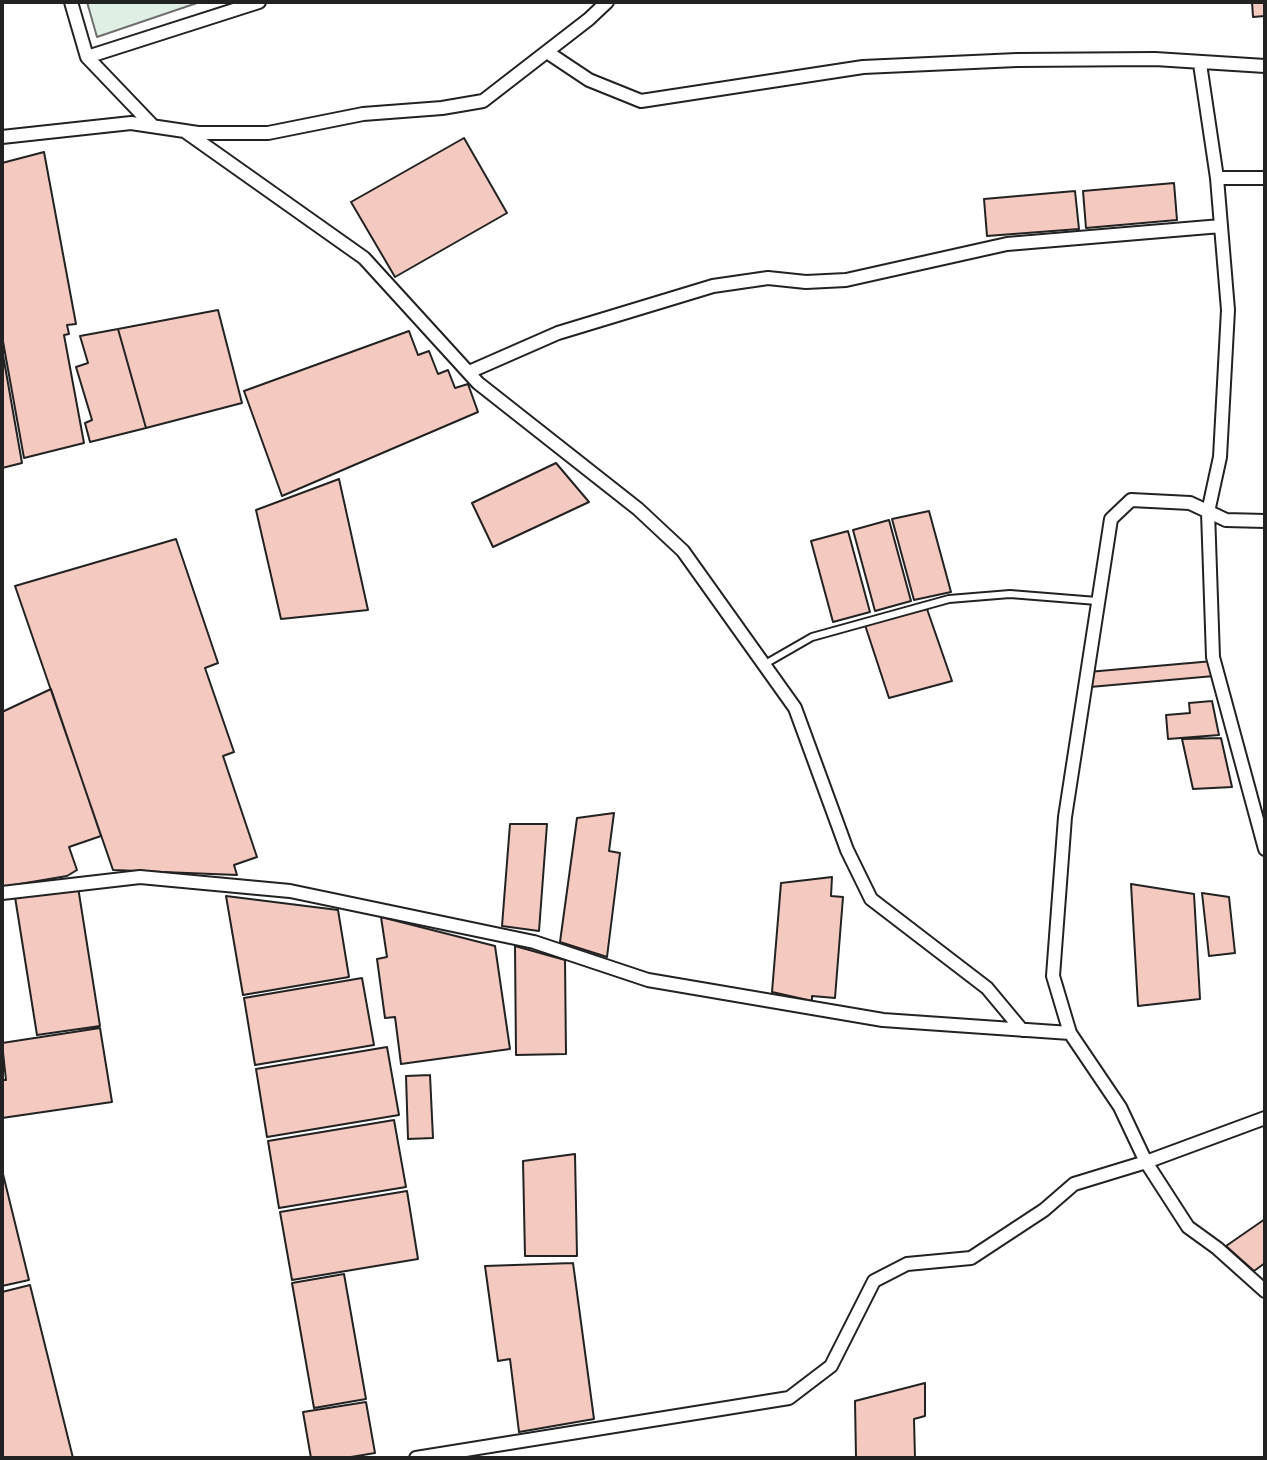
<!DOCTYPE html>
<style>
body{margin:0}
#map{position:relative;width:1267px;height:1460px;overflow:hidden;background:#fff;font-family:"Varela Round",sans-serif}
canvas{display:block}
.frame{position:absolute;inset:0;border:4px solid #222;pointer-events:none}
</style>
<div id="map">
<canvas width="1267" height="1460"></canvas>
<div class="frame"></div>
</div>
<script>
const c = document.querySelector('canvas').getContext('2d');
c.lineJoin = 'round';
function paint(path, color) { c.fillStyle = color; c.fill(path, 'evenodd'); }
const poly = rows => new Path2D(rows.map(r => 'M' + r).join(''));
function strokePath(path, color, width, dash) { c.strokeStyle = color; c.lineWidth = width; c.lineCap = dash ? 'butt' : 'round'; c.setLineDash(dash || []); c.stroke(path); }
const green = poly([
 [87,2,200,2,97,37,87,2]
]);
paint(green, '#e0efe3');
strokePath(green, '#6f6f6f', 2);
const building = poly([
 [1252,2,1265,2,1265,16,1253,17,1252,2],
 [464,138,507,213,395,277,351,202,464,138],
 [44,152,76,324,67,325,69,334,64,335,84,443,24,458,2,336,2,163,44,152],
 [1174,183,1177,220,1086,228,1083,191,1174,183],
 [1075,191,1079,229,987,236,984,199,1075,191],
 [218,310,242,403,146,428,118,329,218,310],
 [118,329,146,428,90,442,85,423,92,420,76,367,88,363,80,336,118,329],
 [409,331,418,355,429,351,438,374,448,370,455,388,468,384,478,412,282,496,244,391,409,331],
 [2,349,22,463,2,468,2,349],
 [556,463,589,502,493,547,472,503,556,463],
 [339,479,368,610,281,619,256,510,339,479],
 [929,511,951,592,914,600,892,519,929,511],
 [889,520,911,601,875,611,853,530,889,520],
 [848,531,870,612,833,622,811,541,848,531],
 [176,539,218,663,205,668,234,752,223,756,257,857,234,865,237,875,113,870,15,586,176,539],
 [927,609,952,681,889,698,865,625,927,609],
 [1213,661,1214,676,1090,687,1088,672,1213,661],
 [51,689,101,836,69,847,77,870,67,876,2,887,2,712,51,689],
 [1212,701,1219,735,1168,739,1166,715,1190,713,1189,703,1212,701],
 [1221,738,1232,787,1193,789,1182,739,1221,738],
 [614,813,609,851,620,853,607,957,560,942,577,818,614,813],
 [510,824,547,824,539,931,502,926,510,824],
 [832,877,831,896,843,897,835,998,812,996,812,1001,772,992,781,883,832,877],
 [1131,884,1194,894,1200,999,1138,1006,1131,884],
 [78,887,100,1026,37,1035,15,897,78,887],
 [1202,893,1229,897,1235,953,1209,956,1202,893],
 [226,896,338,910,349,977,243,995,226,896],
 [381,917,495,946,510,1049,401,1064,395,1017,385,1018,377,959,387,957,381,917],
 [515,946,565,960,566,1054,516,1055,515,946],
 [362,978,374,1045,255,1065,244,998,362,978],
 [100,1028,112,1102,2,1118,2,1080,6,1080,2,1043,100,1028],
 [387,1047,399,1115,267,1137,256,1069,387,1047],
 [430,1075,433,1138,408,1139,406,1076,430,1075],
 [394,1120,406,1187,279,1208,268,1141,394,1120],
 [575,1154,577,1256,525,1256,523,1161,575,1154],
 [2,1170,29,1280,2,1286,2,1170],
 [407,1191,418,1259,292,1280,280,1212,407,1191],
 [1265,1219,1265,1263,1254,1271,1226,1246,1265,1219],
 [573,1263,594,1419,519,1432,510,1359,498,1361,485,1266,573,1263],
 [344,1274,366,1399,314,1408,292,1283,344,1274],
 [30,1285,73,1458,2,1458,2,1292,30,1285],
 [925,1383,925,1416,914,1419,915,1458,856,1458,855,1401,925,1383],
 [366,1402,375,1453,345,1458,311,1458,303,1412,366,1402]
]);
paint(building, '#f3c9c0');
strokePath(building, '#222', 2);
const service = poly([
 [765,664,812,637,949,599,1010,594,1097,601]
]);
const minor = poly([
 [71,2,87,57,153,126],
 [547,52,589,80,641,101,863,67,1017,60,1155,59,1265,66],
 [87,57,259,2],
 [1200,64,1217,178,1228,310,1220,457,1208,512,1213,657,1265,849],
 [186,132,364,258,478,383,638,509,683,551,795,708,847,850,871,899,987,988,1022,1030],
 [2,137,131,123,198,133,268,133,363,114,442,108,483,101,589,19,607,2],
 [1217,178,1265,178],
 [469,372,558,333,713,286,768,278,806,282,846,280,1007,244,1221,226],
 [1265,521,1226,520,1190,503,1131,500,1111,519,1065,817,1053,976,1070,1033,1120,1107,1146,1162,1188,1227,1217,1248,1265,1291],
 [2,893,140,877,290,891,534,942,648,980,883,1020,1070,1033],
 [416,1458,789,1398,831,1366,874,1281,907,1264,971,1258,1044,1210,1074,1184,1146,1162,1265,1118]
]);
strokePath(service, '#222', 10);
strokePath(minor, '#222', 16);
strokePath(service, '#fff', 6);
strokePath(minor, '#fff', 12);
</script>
